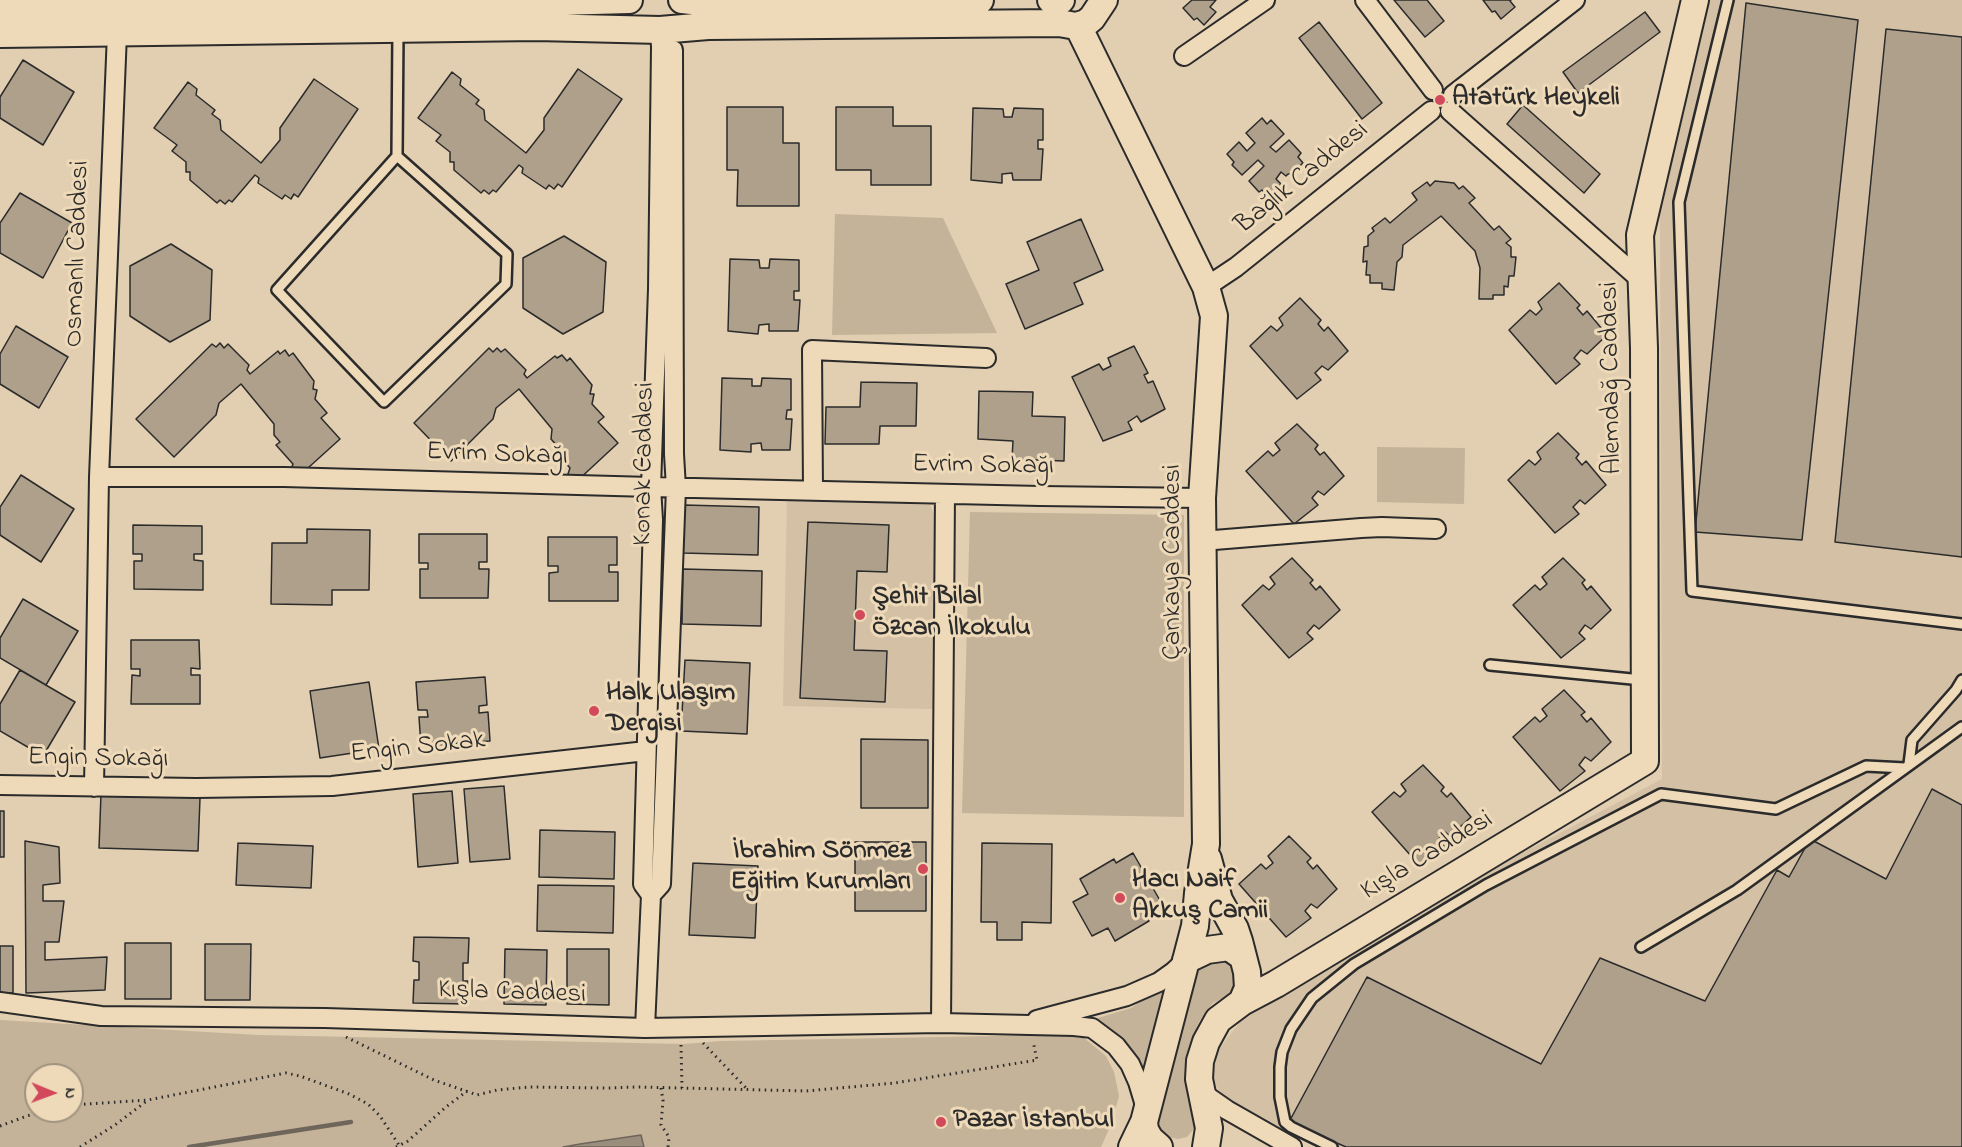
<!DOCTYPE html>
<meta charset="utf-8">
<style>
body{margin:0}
#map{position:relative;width:1962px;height:1147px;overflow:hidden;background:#e2ceb0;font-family:"Indie Flower",sans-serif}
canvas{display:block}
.north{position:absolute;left:24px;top:1063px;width:60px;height:60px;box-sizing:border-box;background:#eed9b8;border:2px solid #a09380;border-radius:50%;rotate:91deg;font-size:16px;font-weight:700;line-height:24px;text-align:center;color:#2b2b2b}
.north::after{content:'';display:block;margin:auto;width:21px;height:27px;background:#d1495b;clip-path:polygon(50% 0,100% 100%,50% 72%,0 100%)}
</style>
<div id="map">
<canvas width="1962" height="1147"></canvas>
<div class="north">N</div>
</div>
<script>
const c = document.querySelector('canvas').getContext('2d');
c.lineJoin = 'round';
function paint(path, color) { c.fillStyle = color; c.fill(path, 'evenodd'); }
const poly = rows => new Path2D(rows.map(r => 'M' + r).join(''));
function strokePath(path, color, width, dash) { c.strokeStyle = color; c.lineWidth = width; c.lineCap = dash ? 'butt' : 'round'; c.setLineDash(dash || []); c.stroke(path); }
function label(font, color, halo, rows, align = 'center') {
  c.font = font + ' "Indie Flower",sans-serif'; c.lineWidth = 6; c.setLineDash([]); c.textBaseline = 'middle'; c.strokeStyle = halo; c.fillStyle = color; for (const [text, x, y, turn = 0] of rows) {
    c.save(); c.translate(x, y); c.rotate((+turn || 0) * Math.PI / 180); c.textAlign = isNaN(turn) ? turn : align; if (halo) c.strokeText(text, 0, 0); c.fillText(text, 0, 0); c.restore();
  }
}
paint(poly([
 [1706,0,1962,0,1962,1147,1317,1147,1223,1096,1212,1080,1218,1050,1248,1012,1439,897,1662,779,1660,209],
 [787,499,930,505,938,524,933,709,783,706]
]), '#d3c0a5');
paint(poly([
 [835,214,943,218,997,333,832,335],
 [1377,447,1465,448,1464,504,1377,502],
 [970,512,1184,515,1184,817,962,813],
 [1221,956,1233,965,1236,976,1235,984,1228,995,1213,1003,1205,1012,1198,1024,1192,1040,1190,1052,1197,1125,1187,1137,1178,1139,1169,1137,1158,1127,1156,1122,1197,966],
 [1164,985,1154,1027,1141,1076,1119,1035,1089,1023,1088,1021,1131,1008],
 [0,1020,258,1035,684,1044,721,1041,1052,1035,1084,1038,1106,1056,1114,1072,1119,1096,1110,1127,1101,1147,0,1147],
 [36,1075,72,1075,72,1111,36,1111]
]), '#c4b399');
const water = poly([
 [641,1135,644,1147,563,1147,580,1144,641,1135]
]);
paint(water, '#9a8d7b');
strokePath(water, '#6e665b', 1.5);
strokePath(poly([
 [189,1147,351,1122]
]), '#6e665b', 4.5);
const building = poly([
 [1192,0,1216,0,1210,7,1216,12,1204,25,1197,18,1194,20,1183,8,1192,0],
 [1394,0,1427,0,1444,21,1425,37,1394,0],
 [1483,0,1511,0,1510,1,1515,7,1501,19,1495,11,1492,12,1483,0],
 [1746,3,1858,20,1802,540,1695,532,1746,3],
 [1645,12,1660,32,1578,93,1563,72,1645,12],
 [1319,22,1382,103,1362,119,1299,38,1319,22],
 [1886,29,1962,37,1962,557,1835,542,1886,29],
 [23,60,74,92,43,145,0,118,0,97,23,60],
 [578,69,622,99,562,187,558,184,554,189,549,185,546,189,522,173,523,168,519,165,496,192,493,190,489,194,484,190,481,193,454,170,454,162,450,162,450,152,436,141,441,135,418,118,452,72,461,79,460,85,479,100,476,104,484,110,485,120,526,153,544,130,544,118,578,69],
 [314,79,358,109,298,197,294,194,291,199,285,195,282,199,258,183,259,178,255,175,232,202,229,200,225,204,220,200,217,203,190,180,190,172,186,172,186,162,172,151,177,145,154,128,188,82,197,89,196,95,215,110,212,114,220,120,221,130,261,163,280,140,280,128,314,79],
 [1523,105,1600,174,1584,193,1507,124,1523,105],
 [727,107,783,107,783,143,799,143,799,206,737,206,738,170,727,170,727,107],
 [836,107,893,107,893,126,931,126,931,185,871,185,871,170,836,170,836,107],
 [973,108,1003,109,1004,117,1012,117,1014,108,1043,109,1043,140,1038,140,1038,149,1043,149,1041,180,1013,180,1012,173,1002,174,1002,183,971,180,973,108],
 [1262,118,1267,124,1271,120,1284,134,1270,147,1276,152,1289,140,1301,153,1298,157,1303,163,1291,174,1288,174,1286,176,1281,172,1276,179,1281,184,1269,197,1262,190,1259,192,1249,181,1264,166,1258,160,1242,175,1232,165,1234,162,1227,154,1239,142,1247,151,1255,143,1246,133,1262,118],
 [1435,181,1454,183,1459,189,1463,186,1475,198,1469,203,1494,230,1499,226,1511,239,1506,243,1511,247,1511,257,1516,257,1514,276,1509,276,1508,287,1504,286,1504,295,1493,295,1493,299,1479,299,1480,268,1475,251,1441,216,1403,245,1402,257,1397,262,1394,290,1382,289,1382,283,1370,283,1370,275,1366,275,1367,261,1363,262,1364,247,1368,246,1368,236,1374,231,1372,228,1385,218,1390,223,1417,200,1412,193,1427,182,1430,186,1435,181],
 [20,193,72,223,43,278,0,253,0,223,20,193],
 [1081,219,1103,270,1074,283,1083,304,1025,329,1006,284,1039,270,1027,242,1081,219],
 [564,236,606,262,603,312,563,334,523,308,523,258,564,236],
 [171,244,212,270,210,320,170,342,130,316,130,266,171,244],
 [730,259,759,260,760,268,769,268,770,259,799,260,799,291,794,291,794,300,800,300,798,331,769,331,769,324,759,325,758,334,728,331,730,259],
 [1559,283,1580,305,1577,308,1583,315,1587,311,1607,335,1587,354,1581,350,1574,358,1580,364,1556,384,1509,330,1530,310,1536,315,1542,309,1538,302,1559,283],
 [1300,298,1321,320,1318,324,1324,331,1328,327,1348,351,1328,370,1322,366,1315,373,1321,380,1297,399,1250,346,1271,326,1277,331,1283,325,1279,318,1300,298],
 [16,326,68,357,39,408,0,384,0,354,16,326],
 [220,343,224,348,228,344,249,365,247,370,250,374,278,351,280,354,285,350,289,356,293,353,314,381,313,389,317,390,315,399,327,413,321,418,340,439,298,477,291,469,293,464,276,445,280,442,274,435,274,424,241,384,219,403,216,415,174,457,136,419,212,344,216,347,220,343],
 [1134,346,1148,373,1144,375,1148,383,1153,381,1165,409,1141,422,1137,416,1128,422,1132,430,1103,441,1072,377,1099,364,1103,370,1111,366,1108,358,1134,346],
 [489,348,493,352,497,348,501,352,505,349,526,370,524,374,527,378,555,356,557,358,562,355,567,361,570,358,592,385,590,394,594,394,592,404,604,417,598,422,618,443,576,482,568,474,570,468,554,450,558,447,551,439,552,429,519,389,496,408,493,419,451,461,414,423,489,348],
 [722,378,752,379,752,386,761,386,762,378,791,379,791,410,787,410,786,419,792,419,790,450,762,450,761,443,751,444,751,452,720,450,722,378],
 [861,382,917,383,916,426,880,426,879,444,825,444,826,407,860,407,861,382],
 [979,391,1033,392,1032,416,1065,417,1064,461,1012,459,1013,441,978,439,979,391],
 [1297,424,1318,445,1315,449,1320,455,1324,452,1344,476,1324,495,1318,491,1312,498,1318,505,1294,524,1246,471,1268,451,1273,456,1280,450,1275,443,1297,424],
 [1558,433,1579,454,1576,458,1582,465,1586,461,1606,485,1585,504,1580,500,1573,507,1579,514,1555,533,1508,480,1529,460,1535,465,1541,459,1537,452,1558,433],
 [21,475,74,509,41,562,0,535,0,507,21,475],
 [684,505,759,507,758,555,683,553,684,505],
 [808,522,889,525,887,572,857,571,854,650,887,651,885,702,800,698,808,522],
 [133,525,202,526,202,554,194,554,194,560,203,561,203,590,134,589,134,561,142,561,142,554,133,554,133,525],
 [307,529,370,530,369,590,332,590,332,605,271,604,272,543,307,543,307,529],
 [419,534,487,534,487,562,479,562,479,569,489,569,488,598,420,598,420,569,428,569,428,563,419,563,419,534],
 [548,537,617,537,617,565,609,565,609,572,618,572,618,601,549,601,549,573,558,572,558,566,548,566,548,537],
 [1292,558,1313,580,1310,583,1316,590,1320,586,1340,610,1319,629,1314,625,1307,633,1313,639,1289,658,1242,605,1263,585,1269,590,1275,584,1270,577,1292,558],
 [1563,558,1585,580,1582,583,1587,590,1591,586,1611,610,1591,629,1585,625,1579,633,1585,639,1561,658,1513,605,1535,585,1540,590,1547,584,1542,577,1563,558],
 [683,569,762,571,761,626,682,624,683,569],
 [23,599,78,631,46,685,0,658,0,638,23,599],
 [131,640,199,640,200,669,191,668,191,675,200,675,200,704,131,704,132,675,140,676,140,669,131,669,131,640],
 [685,660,750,663,747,734,681,731,685,660],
 [20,670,75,702,43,756,0,731,0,704,20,670],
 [485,677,487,705,479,706,479,713,488,712,490,741,421,746,419,717,428,717,427,710,418,710,416,682,485,677],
 [369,682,379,749,320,758,310,691,369,682],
 [1564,690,1585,712,1581,715,1587,722,1591,718,1611,742,1591,761,1585,757,1579,765,1585,771,1560,791,1513,737,1535,717,1540,722,1547,716,1542,709,1564,690],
 [861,739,928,740,928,808,861,808,861,739],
 [1423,765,1444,787,1441,791,1447,797,1451,793,1471,817,1450,836,1445,832,1438,840,1444,846,1420,866,1372,812,1394,792,1400,797,1406,791,1401,784,1423,765],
 [504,786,510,859,470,862,464,789,504,786],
 [1932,789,1962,805,1962,1147,1346,1147,1289,1122,1367,977,1541,1064,1600,958,1705,1001,1777,870,1789,877,1810,839,1886,879,1932,789],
 [452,791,458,863,418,867,413,794,452,791],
 [101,794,200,798,198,851,99,848,101,794],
 [0,811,4,811,4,857,0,857,0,811],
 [540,830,615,832,614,879,539,877,540,830],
 [1289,836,1311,858,1307,862,1313,869,1317,865,1337,889,1317,908,1311,904,1305,911,1311,918,1286,937,1239,884,1261,864,1266,869,1273,863,1268,856,1289,836],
 [25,841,59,847,60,883,43,885,43,901,64,901,59,942,45,942,45,960,107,957,105,990,26,993,25,841],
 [855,842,926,842,926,911,855,911,855,842],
 [238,843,313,846,311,888,236,885,238,843],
 [982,843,1052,844,1051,923,1022,922,1022,940,997,940,997,922,981,922,982,843],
 [1133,853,1162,904,1145,913,1149,921,1115,941,1108,928,1092,936,1073,902,1088,894,1080,879,1114,859,1116,863,1133,853],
 [693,863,758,866,755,938,689,935,693,863],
 [538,885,614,886,613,933,537,931,538,885],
 [414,937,469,938,468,963,463,963,463,981,468,981,467,1004,413,1003,414,980,419,980,419,962,413,961,414,937],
 [125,943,171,943,171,999,125,999,125,943],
 [205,944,251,944,250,1000,205,1000,205,944],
 [0,946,13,946,13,993,0,993,0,946],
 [505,949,547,950,546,1005,504,1004,505,949],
 [567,949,609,949,609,1005,567,1004,567,949]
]);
paint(building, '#afa08b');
strokePath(building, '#2b2b2b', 1.5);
const lane = poly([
 [1728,0,1679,202,1692,591,1962,624],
 [397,156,507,254,506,284,384,402,277,290,397,156,398,31],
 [1490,665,1642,680],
 [1909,764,1912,740,1956,690,1962,680],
 [1641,947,1737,890,1962,727],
 [1332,1147,1291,1127,1285,1122,1280,1097,1280,1067,1282,1052,1291,1029,1312,998,1354,964,1486,885,1661,794,1776,809,1866,766,1905,768]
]);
const street = poly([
 [1365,0,1433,90],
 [1184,56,1265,0],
 [1453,95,1575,0],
 [1450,111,1642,281],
 [1206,287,1236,267,1431,111],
 [99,477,284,477,651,487,1040,496,1202,498],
 [813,490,812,350,986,358],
 [1202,541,1361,528,1382,527,1436,529],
 [0,785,196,788,332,786,646,751],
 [94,787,99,477,117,33],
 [651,895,661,884,676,488,674,454,673,50],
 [0,1002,101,1016,325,1018,645,1028,941,1023,1074,1026,1092,1028,1116,1046,1130,1064,1138,1082,1144,1102,1144,1110],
 [1037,1020,1127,996,1159,982,1173,972,1186,960],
 [941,1023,945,494],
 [645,1028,651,895,643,884,653,520,651,487,658,289,661,47,660,30],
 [1201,1092,1227,1110,1292,1147]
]);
const secondary = poly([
 [682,0,711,3,845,4,980,0],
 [1051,0,1061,0],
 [0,12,195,12,629,0],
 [1078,26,1206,287,1214,316,1202,498,1206,844,1198,893,1195,926,1144,1122,1132,1147],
 [0,34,537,27,660,30,708,26,1059,23,1076,26,1086,23,1092,18,1104,0],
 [1186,960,1207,950,1229,947,1243,957],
 [1242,1002,1276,984,1645,761,1644,348,1640,235,1695,0],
 [1144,1122,1145,1130,1150,1139,1159,1147],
 [1206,1147,1209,1128,1199,1079,1200,1061,1206,1042,1218,1020,1242,1002,1248,988,1247,972,1239,941,1235,929,1219,900,1208,859]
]);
strokePath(lane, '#2b2b2b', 14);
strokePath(street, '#2b2b2b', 22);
strokePath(secondary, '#2b2b2b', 30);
strokePath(poly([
 [346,1037,434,1080,477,1095,497,1090,529,1087,607,1088,638,1087,806,1091,895,1083,1037,1060,1033,1041],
 [703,1043,747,1089],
 [681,1045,682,1088],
 [661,1088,663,1100,661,1125,669,1137,668,1147],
 [72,1105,148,1100,286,1073,300,1076,349,1094,368,1104,380,1116,399,1145],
 [0,1126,27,1116,45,1111],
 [80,1147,115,1125,148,1100],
 [396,1147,408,1141,446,1107,467,1091]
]), '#2b2b2b', 3, [1.5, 4.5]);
strokePath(lane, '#eed9b8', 9);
strokePath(street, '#eed9b8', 18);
strokePath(secondary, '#eed9b8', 26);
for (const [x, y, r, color] of [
 [1440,100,6,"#d1495b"],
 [860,615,6,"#d1495b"],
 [594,711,6,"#d1495b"],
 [923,869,6,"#d1495b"],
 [1120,898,6,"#d1495b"],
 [941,1122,6,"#d1495b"]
]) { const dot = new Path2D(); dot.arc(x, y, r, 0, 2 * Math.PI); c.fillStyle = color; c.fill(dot); strokePath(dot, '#eed9b8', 2); }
label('bold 27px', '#2b2b2b', '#eed9b8', [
 ["Atatürk Heykeli",1452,100],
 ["Şehit Bilal",872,599],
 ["Özcan İlkokulu",872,630],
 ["Halk Ulaşım",606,695],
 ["Dergisi",606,726],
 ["İbrahim Sönmez",911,853,"right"],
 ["Eğitim Kurumları",911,884,"right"],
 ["Hacı Naif",1132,882],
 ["Akkuş Camii",1132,913],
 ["Pazar İstanbul",953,1122]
], 'left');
label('27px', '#2b2b2b', '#eed9b8', [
 ["Bağlık Caddesi",1303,179,-39],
 ["Osmanlı Caddesi",79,254,-88],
 ["Alemdağ Caddesi",1613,378,-91],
 ["Evrim Sokağı",497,456,2],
 ["Konak Caddesi",646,464,-89],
 ["Evrim Sokağı",983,467,1],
 ["Çankaya Caddesi",1175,562,-90],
 ["Engin Sokak",418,749,-6],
 ["Engin Sokağı",98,760,1],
 ["Kışla Caddesi",1428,857,-31],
 ["Kışla Caddesi",512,994,2]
]);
</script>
